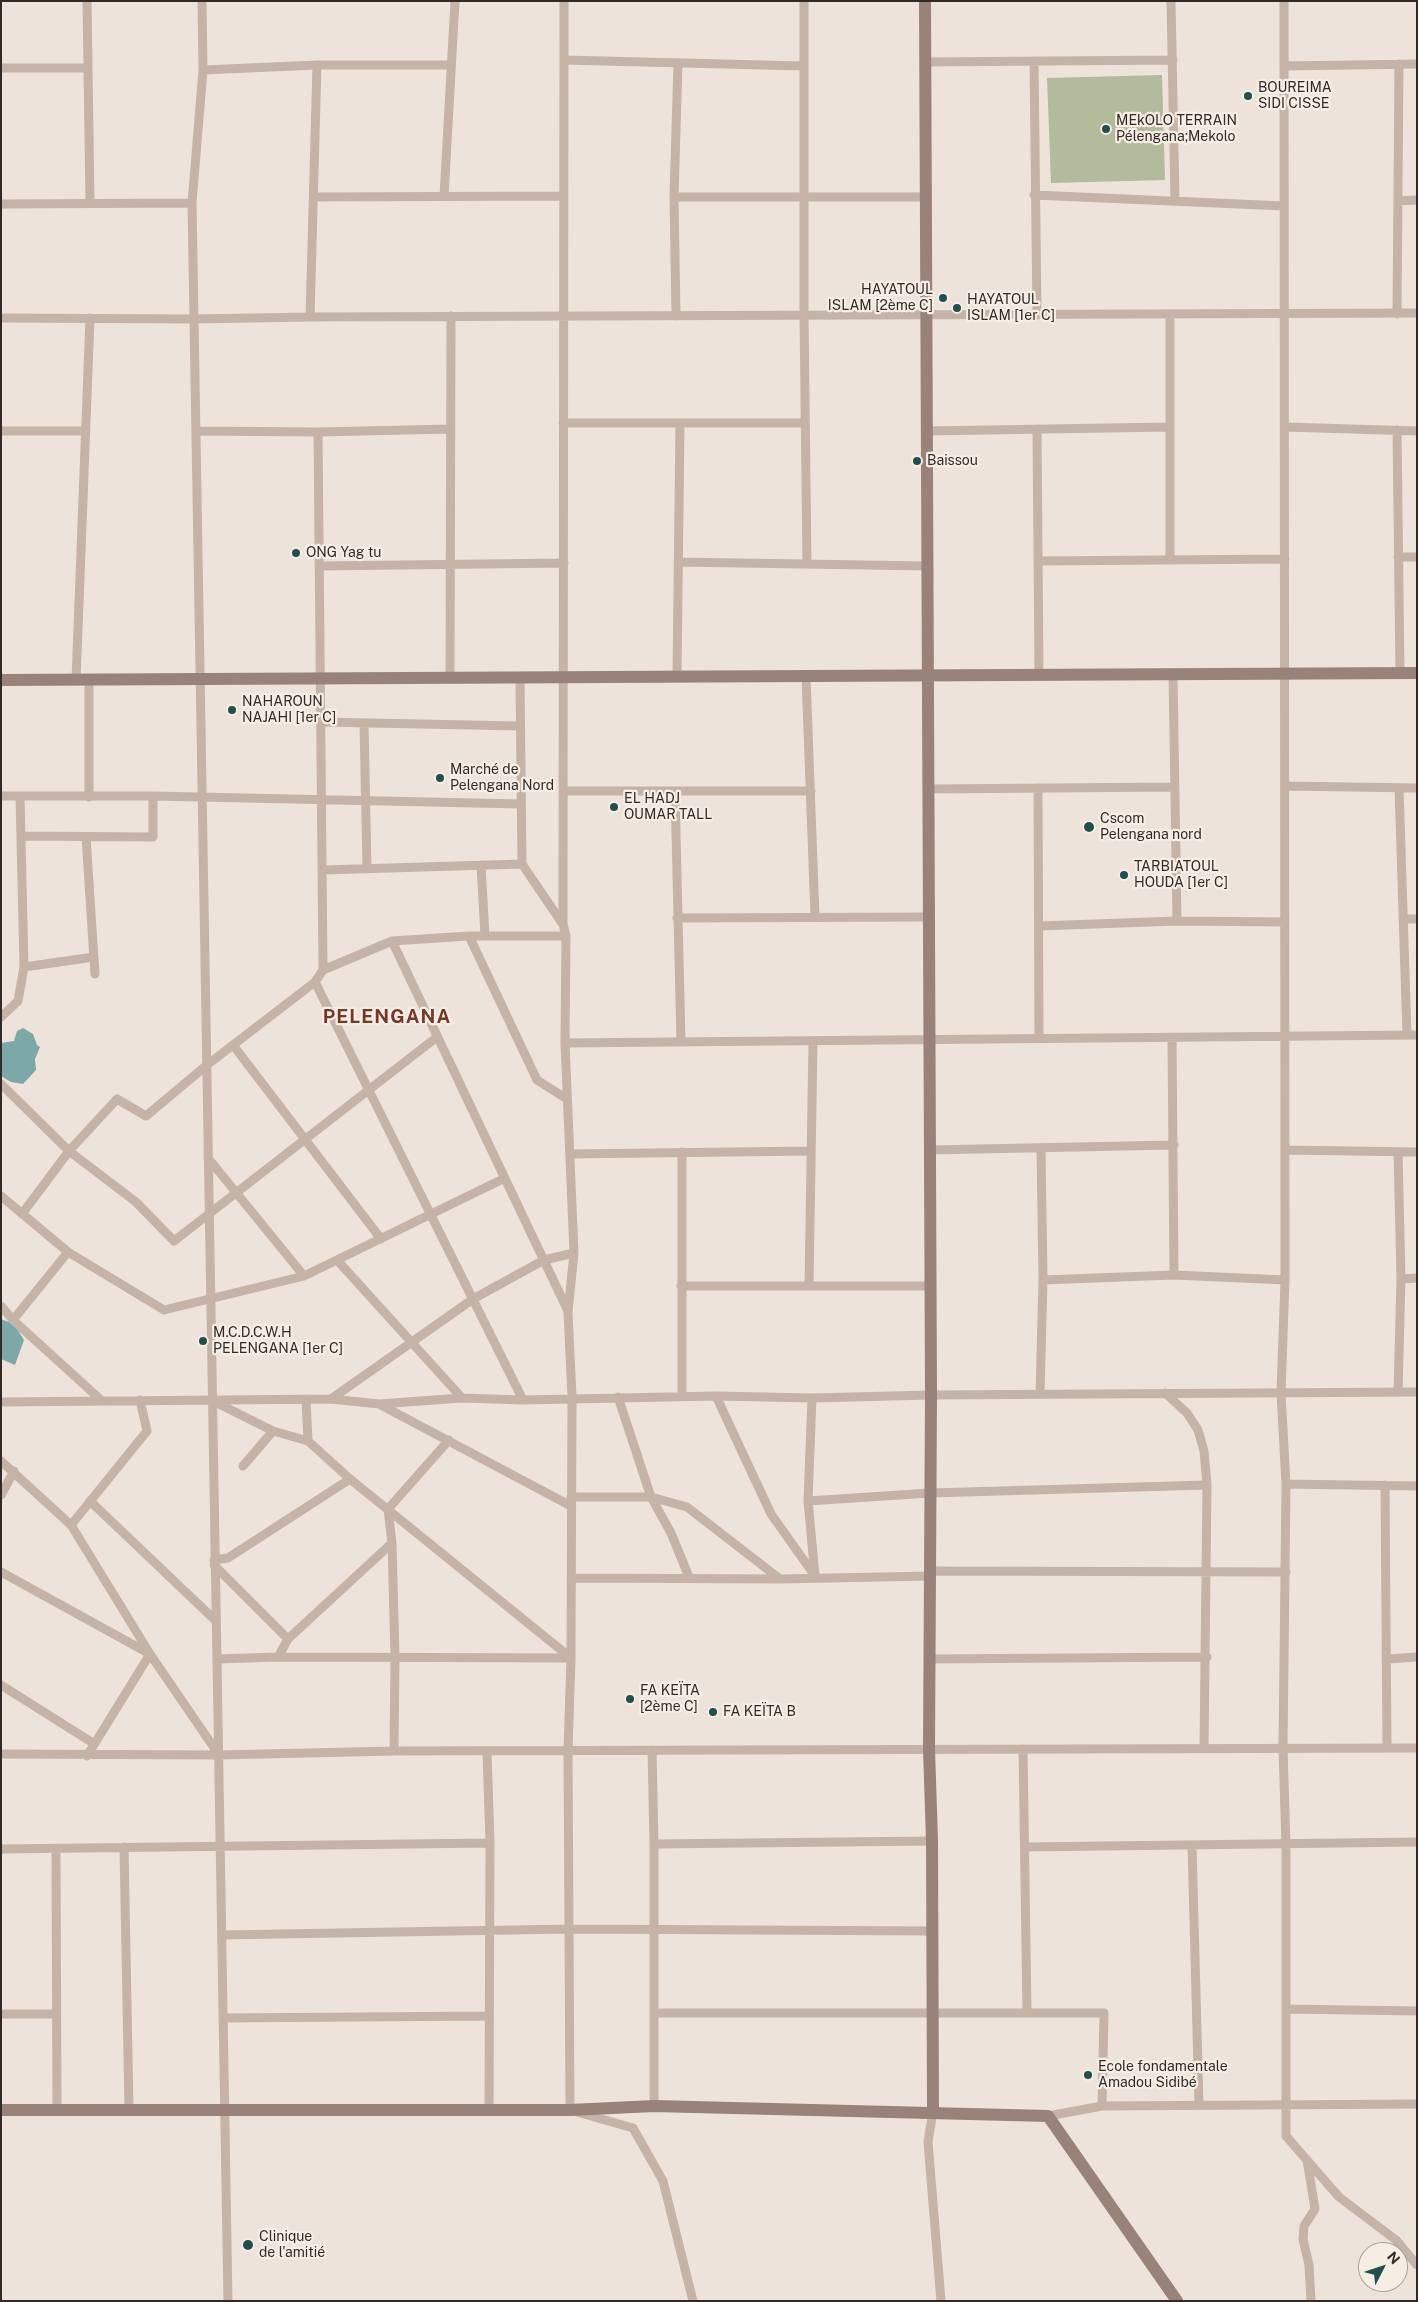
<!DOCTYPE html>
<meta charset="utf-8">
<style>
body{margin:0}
#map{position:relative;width:1418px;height:2302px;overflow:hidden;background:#eee3da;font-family:"Public Sans",sans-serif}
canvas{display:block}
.frame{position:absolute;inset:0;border:2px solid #322a27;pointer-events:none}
.north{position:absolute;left:1358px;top:2242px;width:50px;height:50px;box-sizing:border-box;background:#f6eee5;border:1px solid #a8a099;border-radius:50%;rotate:49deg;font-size:14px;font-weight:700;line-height:20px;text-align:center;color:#322a27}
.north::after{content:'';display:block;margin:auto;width:18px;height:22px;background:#214e4f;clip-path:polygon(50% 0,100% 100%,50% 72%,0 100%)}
</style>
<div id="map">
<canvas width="1418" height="2302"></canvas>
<div class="frame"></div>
<div class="north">N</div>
</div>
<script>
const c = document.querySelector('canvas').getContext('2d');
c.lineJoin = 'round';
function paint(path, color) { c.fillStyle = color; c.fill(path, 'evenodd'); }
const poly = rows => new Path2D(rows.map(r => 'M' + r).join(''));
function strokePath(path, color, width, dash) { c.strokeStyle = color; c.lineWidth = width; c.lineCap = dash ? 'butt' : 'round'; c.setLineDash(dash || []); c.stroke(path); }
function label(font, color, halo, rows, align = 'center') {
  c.font = font + ' "Public Sans",sans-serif'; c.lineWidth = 4.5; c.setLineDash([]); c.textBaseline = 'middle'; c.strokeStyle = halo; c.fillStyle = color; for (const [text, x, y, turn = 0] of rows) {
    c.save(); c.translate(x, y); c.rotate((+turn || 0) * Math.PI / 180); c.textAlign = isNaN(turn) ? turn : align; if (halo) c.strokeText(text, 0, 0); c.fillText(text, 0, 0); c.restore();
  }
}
paint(poly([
 [1162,75,1165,180,1051,183,1047,78]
]), '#b2bb9b');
paint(poly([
 [23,1028,33,1034,37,1045,40,1047,35,1059,36,1070,23,1084,11,1082,1,1076,1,1043,14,1041,17,1031],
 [1,1319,14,1324,24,1340,15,1365,1,1359]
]), '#7ca8a7');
strokePath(poly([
 [87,1,90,202],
 [202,1,203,70,192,203,228,2301],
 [564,1,563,924,566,936,565,1043,574,1253,568,1312,572,1397,571,1658,568,1750,570,2110,633,2128,663,2181,693,2301],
 [804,1,804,315,807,564],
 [1171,1,1175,201],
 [1284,1,1285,1280,1281,1393,1286,1484,1283,1748,1286,1845,1286,2136,1339,2197,1396,2240,1417,2265],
 [564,60,803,66],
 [1034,61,1037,315],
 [925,62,1173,60],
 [1284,66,1417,64],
 [1,68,87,68],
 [203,70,317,65,451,65],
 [1034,195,1284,206],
 [444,196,455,1],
 [314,197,563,196],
 [674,197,926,197],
 [1398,201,1417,200],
 [1,204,192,203],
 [1397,314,1399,64],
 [676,316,674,197,678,63],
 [310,317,317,65],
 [1,318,193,319,310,317,1417,313],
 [563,423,805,423],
 [1285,427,1417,431],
 [1037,429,1039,674],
 [1397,430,1400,673],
 [1,431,86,431],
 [196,431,318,432,450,429],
 [926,431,1168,427],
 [318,432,323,970],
 [1398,557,1417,557],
 [1170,560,1170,314],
 [1038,561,1285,559],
 [678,562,927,566],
 [319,566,564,563],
 [1173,674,1177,921],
 [677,676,680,423],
 [806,676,815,917],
 [450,677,451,316],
 [520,678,522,864,562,923],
 [76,680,90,318],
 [321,722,520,726],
 [364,723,367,869],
 [1285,786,1417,788],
 [1038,788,1039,1039],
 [1399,788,1407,1035],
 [928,789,1174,787],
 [563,791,811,791],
 [675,791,681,1042],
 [1,796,153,796,521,804],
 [20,796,24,967],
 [89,797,89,679],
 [21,836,153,837,153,796],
 [86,837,95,974],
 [481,865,485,936],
 [323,870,522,864],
 [677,918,928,917],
 [1403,919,1417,919],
 [1039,926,1177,921,1285,922],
 [469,936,537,1080,567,1099],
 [392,941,568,1311],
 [315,982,523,1400],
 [1,1017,18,1001,24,967,94,957],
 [1172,1038,1174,1275],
 [565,1043,1417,1035],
 [233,1045,381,1239],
 [1,1084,69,1151,136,1202,174,1241,437,1037],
 [929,1150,1174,1145],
 [1285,1150,1417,1152],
 [1398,1152,1401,1279,1398,1392],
 [570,1154,811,1151],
 [208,1158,304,1276],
 [1,1196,68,1252,164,1310,304,1276,503,1179],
 [22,1214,69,1151,117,1099,146,1116,207,1065,315,982,323,970,392,941,469,936,566,936],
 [337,1260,462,1398],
 [1401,1279,1417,1278],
 [1043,1280,1174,1275,1285,1280],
 [681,1286,930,1286],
 [809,1286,813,1041],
 [1,1306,13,1320,101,1400],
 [13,1320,68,1252],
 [1165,1393,1187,1413,1198,1430,1204,1451,1207,1485,1204,1748],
 [1040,1394,1043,1280,1041,1148],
 [682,1396,682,1152],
 [716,1396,771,1514,815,1576],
 [618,1397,651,1497,671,1533,689,1577],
 [812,1398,808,1501,815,1576],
 [306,1399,308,1441],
 [331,1399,473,1299,544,1260,574,1253],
 [1,1402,331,1399,379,1404,462,1398,523,1400,716,1396,812,1398,931,1395,1417,1392],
 [215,1402,273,1431,308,1441,350,1479,571,1658],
 [379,1404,571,1506],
 [1,1461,71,1525,150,1654,219,1755],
 [243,1466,273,1431],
 [1286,1484,1417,1486],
 [1385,1485,1387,1748],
 [1,1495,14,1471],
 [571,1497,651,1497,687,1507,780,1579],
 [90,1501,216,1621],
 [808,1501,930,1493,1207,1485],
 [71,1525,147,1431,140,1400],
 [214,1560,228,1558,350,1479],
 [214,1565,288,1639],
 [931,1571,1286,1572],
 [1,1572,150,1654,87,1756],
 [571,1578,780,1579,931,1576],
 [278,1657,288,1639,392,1543],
 [217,1659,278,1657,571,1658],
 [931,1659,1207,1657],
 [1388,1659,1417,1657],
 [1,1685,93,1743],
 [1023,1749,1027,2012],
 [652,1750,654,1844,654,2106],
 [394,1751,395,1657,392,1543,388,1509,449,1440],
 [487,1751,490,1843,489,2109],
 [1,1754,219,1755,394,1751,1417,1748],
 [654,1844,932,1841],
 [1192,1846,1199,2105],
 [124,1847,129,2109],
 [1026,1847,1417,1842],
 [1,1849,490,1843],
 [56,1850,57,2109],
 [222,1935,570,1929,932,1931],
 [1286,2009,1417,2011],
 [654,2013,1104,2013,1102,2106],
 [1,2014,55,2014],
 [223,2018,489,2016],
 [933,2111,928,2142,941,2301],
 [1048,2116,1102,2106,1417,2104],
 [1307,2160,1315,2209,1304,2226,1303,2239,1309,2265,1311,2301]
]), '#c5b3a7', 9);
strokePath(poly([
 [925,1,931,1395,929,1749,932,1841,933,2111],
 [1,680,1417,673],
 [1,2110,570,2110,654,2106,1048,2116,1177,2301]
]), '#988279', 12);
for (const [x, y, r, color] of [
 [1248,96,5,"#214e4f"],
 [1106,129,5,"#214e4f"],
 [943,298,5,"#214e4f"],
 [957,308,5,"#214e4f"],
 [917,461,5,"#214e4f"],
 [296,553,5,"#214e4f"],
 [232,710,5,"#214e4f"],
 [440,778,5,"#214e4f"],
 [614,807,5,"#214e4f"],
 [1089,827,6,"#214e4f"],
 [1124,875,5,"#214e4f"],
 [203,1341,5,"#214e4f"],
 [630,1699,5,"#214e4f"],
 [713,1712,5,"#214e4f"],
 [1088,2075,5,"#214e4f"],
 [248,2245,6,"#214e4f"]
]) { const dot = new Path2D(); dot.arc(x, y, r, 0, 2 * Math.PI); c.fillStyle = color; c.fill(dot); strokePath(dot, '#f6eee5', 2); }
label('14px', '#322a27', '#f6eee5', [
 ["BOUREIMA",1258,88],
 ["SIDI CISSE",1258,104],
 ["MEkOLO TERRAIN",1116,121],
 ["Pélengana;Mekolo",1116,137],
 ["HAYATOUL",933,290,"right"],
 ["ISLAM [2ème C]",933,306,"right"],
 ["HAYATOUL",967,300],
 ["ISLAM [1er C]",967,316],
 ["Baissou",927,461],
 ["ONG Yag tu",306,553],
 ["NAHAROUN",242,702],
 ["NAJAHI [1er C]",242,718],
 ["Marché de",450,770],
 ["Pelengana Nord",450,786],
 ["EL HADJ",624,799],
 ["OUMAR TALL",624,815],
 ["Cscom",1100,819],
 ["Pelengana nord",1100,835],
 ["TARBIATOUL",1134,867],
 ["HOUDA [1er C]",1134,883],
 ["M.C.D.C.W.H",213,1333],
 ["PELENGANA [1er C]",213,1349],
 ["FA KEÏTA",640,1691],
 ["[2ème C]",640,1707],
 ["FA KEÏTA B",723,1712],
 ["Ecole fondamentale",1098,2067],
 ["Amadou Sidibé",1098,2083],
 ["Clinique",259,2237],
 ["de l'amitié",259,2253]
], 'left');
c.letterSpacing = '1px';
label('bold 19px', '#783729', '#f6eee5', [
 ["PELENGANA",387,1017]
]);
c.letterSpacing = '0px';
</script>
